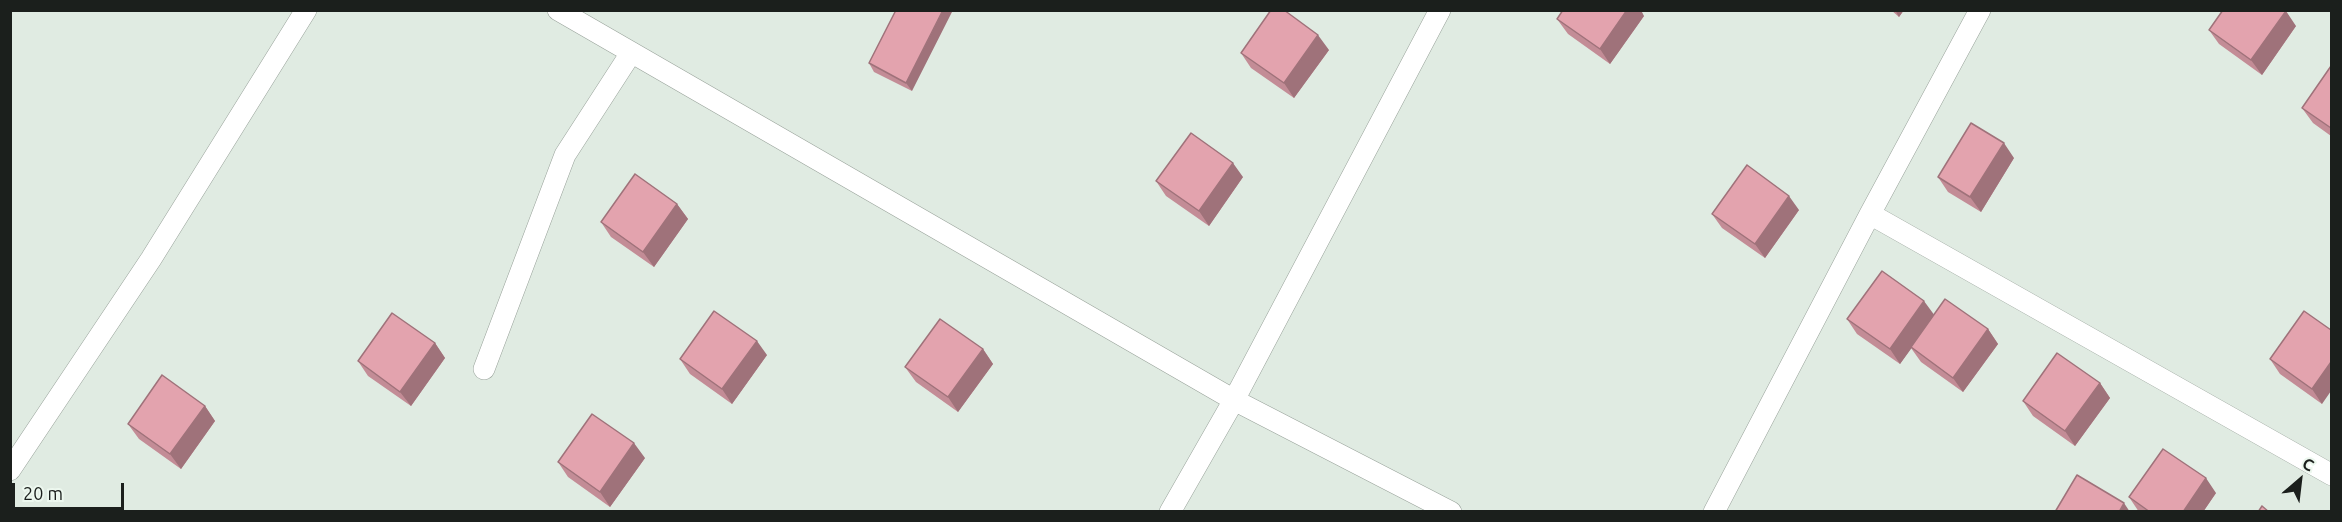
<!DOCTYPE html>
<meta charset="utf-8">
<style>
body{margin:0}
#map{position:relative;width:2342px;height:522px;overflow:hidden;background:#e0ebe2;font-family:Ubuntu,sans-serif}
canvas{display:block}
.frame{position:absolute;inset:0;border:12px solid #1b1f1c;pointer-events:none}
.north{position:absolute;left:2270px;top:450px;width:60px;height:60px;-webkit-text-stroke:4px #edf8ef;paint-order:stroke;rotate:28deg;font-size:16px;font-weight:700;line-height:24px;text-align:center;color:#1b1f1c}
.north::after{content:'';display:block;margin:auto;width:21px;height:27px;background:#1b1f1c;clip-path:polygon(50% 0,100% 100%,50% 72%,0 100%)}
.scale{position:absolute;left:12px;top:483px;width:112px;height:27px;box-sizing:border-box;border:3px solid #1b1f1c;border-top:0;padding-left:8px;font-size:18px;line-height:21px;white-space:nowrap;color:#1b1f1c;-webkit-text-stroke:4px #edf8ef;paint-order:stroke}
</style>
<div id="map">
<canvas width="2342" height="522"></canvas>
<div class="frame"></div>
<div class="north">С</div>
<div class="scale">20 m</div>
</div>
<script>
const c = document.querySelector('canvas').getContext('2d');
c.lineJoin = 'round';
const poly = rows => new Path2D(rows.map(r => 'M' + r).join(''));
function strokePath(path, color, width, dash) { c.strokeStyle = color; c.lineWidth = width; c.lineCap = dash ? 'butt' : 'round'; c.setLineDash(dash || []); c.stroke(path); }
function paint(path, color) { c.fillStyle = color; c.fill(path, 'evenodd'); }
const lane = poly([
 [558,10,1234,400,1451,512],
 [1870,214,2332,475],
 [484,369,565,155,631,53],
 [10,470,151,259,306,10],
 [1170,512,1234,400,1440,10],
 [1714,512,1870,214,1980,10]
]);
strokePath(lane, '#98a29a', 22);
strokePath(lane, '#fff', 21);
paint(poly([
 [896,10,912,91,874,72,869,63],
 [1891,10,1904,10,1899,17],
 [1644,16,1610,64,1568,34,1557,19],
 [2296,26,2262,75,2219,44,2209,30],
 [1329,50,1294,98,1251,68,1241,53],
 [2331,66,2331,136,2313,123,2302,108],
 [2014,158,1981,212,1948,192,1938,177],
 [1243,177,1209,226,1166,196,1156,181],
 [677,204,688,219,654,267,611,237,601,222],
 [1799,210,1765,258,1722,228,1712,214],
 [1934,315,1988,329,1998,344,1963,392,1921,362,1911,348,1900,364,1857,334,1847,319],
 [2331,330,2322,404,2280,374,2270,359],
 [435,343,445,358,411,406,368,376,358,361],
 [983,349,993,364,958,412,916,382,905,367],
 [767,355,732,404,690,374,680,359],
 [2100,383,2110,398,2075,446,2033,416,2023,401],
 [205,406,215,421,181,469,139,439,128,424],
 [645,458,610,507,568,477,558,462],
 [2216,493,2203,512,2139,512,2129,497]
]), '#c38c96');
paint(poly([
 [943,10,953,10,912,91,906,83],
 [1627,10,1641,10,1644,16,1610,64,1600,49],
 [1895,10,1904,10,1899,17],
 [2286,11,2296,26,2262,75,2251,60],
 [1318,35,1329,50,1294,98,1284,83],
 [2004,143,2014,158,1981,212,1970,197],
 [1233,163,1243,177,1209,226,1199,211],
 [1789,196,1799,210,1765,258,1755,244],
 [677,204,688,219,654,267,643,252],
 [1924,301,1935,316,1900,364,1890,349],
 [1988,329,1998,344,1963,392,1953,378],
 [757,341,767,355,732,404,722,389],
 [435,343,445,358,411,406,400,392],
 [983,349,993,364,958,412,948,397],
 [2331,362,2331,391,2322,404,2312,389],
 [2100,383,2110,398,2075,446,2065,431],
 [205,406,215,421,181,469,170,454],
 [634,443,645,458,610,507,600,492],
 [2206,478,2216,493,2203,512,2183,512],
 [2124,503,2130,512,2119,512]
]), '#9f727a');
const building = poly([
 [896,10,943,10,906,83,869,63,896,10],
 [1271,10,1284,10,1318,35,1284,83,1241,53,1271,10],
 [1563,10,1627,10,1600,49,1557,19,1563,10],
 [2223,10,2284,10,2286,11,2251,60,2209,30,2223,10],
 [2331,66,2331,128,2302,108,2331,66],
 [1971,123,2004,143,1970,197,1938,177,1971,123],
 [1191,133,1233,163,1199,211,1156,181,1191,133],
 [1747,165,1789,196,1755,244,1712,214,1747,165],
 [635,174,677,204,643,252,601,222,635,174],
 [1882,271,1924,301,1890,349,1847,319,1882,271],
 [1945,299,1988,329,1953,378,1911,347,1945,299],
 [714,311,757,341,722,389,680,359,714,311],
 [2304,311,2331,330,2331,362,2312,389,2270,359,2304,311],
 [392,313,435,343,400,392,358,361,392,313],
 [940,319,983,349,948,397,905,367,940,319],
 [2057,353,2100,383,2065,431,2023,401,2057,353],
 [162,375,205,406,170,454,128,424,162,375],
 [592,414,634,443,600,492,558,462,592,414],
 [2163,449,2206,478,2183,512,2150,512,2129,497,2163,449],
 [2077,475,2124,503,2119,512,2055,512,2077,475],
 [2262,506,2269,512,2258,512,2262,506]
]);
paint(building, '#e3a3ae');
strokePath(building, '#9f727a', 1.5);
</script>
